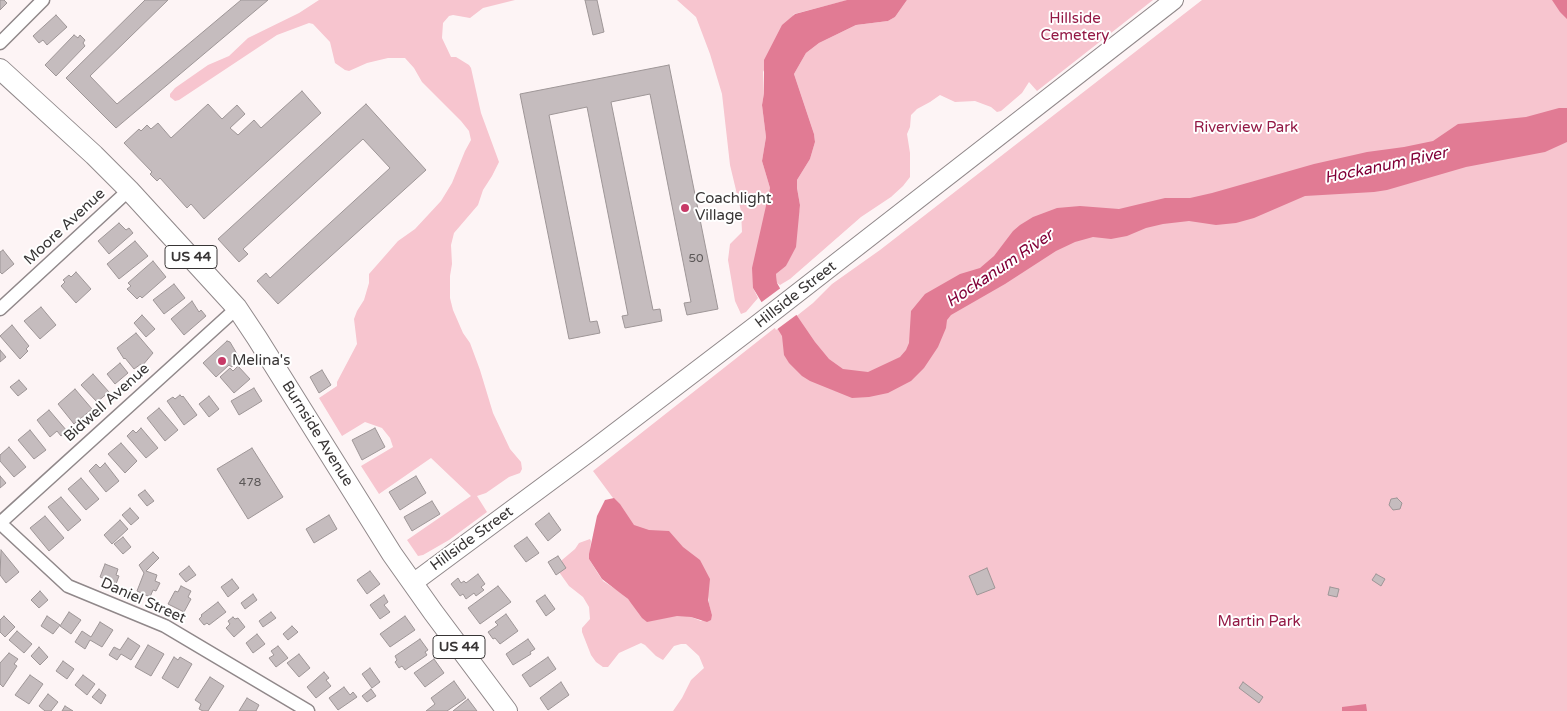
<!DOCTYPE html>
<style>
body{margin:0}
canvas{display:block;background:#fdf4f5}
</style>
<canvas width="1567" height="711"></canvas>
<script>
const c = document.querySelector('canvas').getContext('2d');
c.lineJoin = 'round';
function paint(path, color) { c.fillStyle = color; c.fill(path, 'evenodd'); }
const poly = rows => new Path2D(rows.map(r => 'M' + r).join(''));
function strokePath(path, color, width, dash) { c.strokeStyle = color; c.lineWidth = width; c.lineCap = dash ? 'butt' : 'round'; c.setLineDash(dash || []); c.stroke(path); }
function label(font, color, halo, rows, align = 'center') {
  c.font = font + ' "Varela Round",sans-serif'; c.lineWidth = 4; c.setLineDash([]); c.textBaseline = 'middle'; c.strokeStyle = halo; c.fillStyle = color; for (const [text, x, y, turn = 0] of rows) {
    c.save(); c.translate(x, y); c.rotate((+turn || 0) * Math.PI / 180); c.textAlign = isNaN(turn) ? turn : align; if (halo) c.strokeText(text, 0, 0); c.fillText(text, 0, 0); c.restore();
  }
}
paint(poly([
 [319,0,515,0,483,8,470,18,453,15,449,16,443,23,442,38,451,57,456,57,469,65,471,68,481,113,499,162,492,176,483,190,478,205,454,233,451,245,452,264,450,276,450,298,453,310,463,333,470,343,480,370,493,413,510,449,521,462,522,469,520,473,509,477,486,493,477,496,487,512,449,540,423,555,418,556,407,540,471,496,431,458,379,494,361,466,393,447,390,438,382,428,365,422,342,436,319,398,337,386,337,382,357,344,354,319,357,311,364,300,369,283,369,274,398,241,415,229,441,201,452,183,465,151,471,140,469,131,461,121,422,82,414,68,405,58,388,58,367,63,349,71,345,70,335,63,330,42,313,24,309,23,277,35,179,100,175,101,170,97,170,94,175,88,208,65,229,56,248,38,299,13],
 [677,0,848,0,794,14,763,72,764,93,762,105,766,137,762,161,770,188,753,288,758,298,746,312,741,314,735,301,728,260,730,244,742,232,741,211,730,165,722,94,710,54,696,17],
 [907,0,1153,0,1037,91,1029,82,1022,93,1001,111,997,112,991,107,975,101,955,102,940,95,930,102,917,109,911,115,910,127,907,134,910,153,910,177,903,186,891,197,861,217,790,279,780,285,777,283,776,274,786,266,793,251,800,205,797,188,797,180,810,159,815,142,814,134,794,74,806,53,819,43,856,25,888,21,895,17],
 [1202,0,1567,0,1567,711,673,711,682,698,691,680,704,668,699,656,686,644,681,644,674,646,663,660,656,656,645,645,641,643,619,653,608,667,603,667,596,662,591,655,582,632,582,628,590,619,589,607,583,597,569,586,559,572,562,560,575,549,579,543,590,539,591,541,589,559,597,572,603,581,620,592,631,602,613,498,593,471,781,323,784,326,813,303,832,284,880,250],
 [708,596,709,604,712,615,701,621,691,617,682,615]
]), '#f7c5cf');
paint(poly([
 [847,0,907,0,895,17,888,21,856,25,819,43,806,53,794,74,814,134,815,142,810,159,797,180,797,188,800,205,796,247,786,266,776,274,777,283,789,304,815,342,829,359,843,369,868,372,900,357,906,350,909,343,911,311,925,294,960,274,980,268,994,256,1013,231,1020,225,1033,217,1057,208,1080,206,1119,209,1165,198,1190,198,1212,193,1314,164,1367,152,1404,147,1433,141,1458,124,1526,117,1559,108,1567,108,1567,142,1545,152,1466,167,1387,190,1374,192,1305,196,1254,218,1236,223,1216,225,1189,221,1163,224,1146,228,1127,236,1111,239,1093,237,1075,242,1056,251,1005,284,951,315,947,320,946,328,938,347,924,368,911,381,888,393,869,397,852,398,810,381,802,376,789,363,784,355,782,336,753,288,752,268,770,188,762,161,766,137,762,105,764,93,764,60,782,25,795,14],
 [1552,0,1567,0,1567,19,1560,12],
 [614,498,620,504,634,525,649,530,669,531,683,547,700,560,710,579,708,600,712,615,711,620,707,622,691,617,677,616,647,622,642,618,628,599,602,579,589,559,589,554,597,516,605,500],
 [1366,704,1367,711,1342,711,1342,707]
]), '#e17b94');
paint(poly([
 [782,287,799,313,776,330,759,304]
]), '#fdf4f5');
const building = poly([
 [0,0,4,0,7,3,0,10,0,0],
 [145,0,168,0,90,76,117,104,241,0,268,0,116,128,66,78,145,0],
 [585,0,597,0,604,32,593,35,585,0],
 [56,15,67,27,47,45,43,40,39,43,33,36,56,15],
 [74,35,78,38,80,35,85,40,83,43,85,46,56,76,45,65,74,35],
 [669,65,718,309,687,315,684,303,691,302,650,94,611,102,653,310,660,309,662,321,625,328,622,316,628,315,587,107,549,115,590,322,597,321,600,333,569,339,520,94,669,65],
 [302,91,321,113,204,219,191,204,187,208,160,178,157,181,150,174,152,172,124,143,139,129,141,131,147,125,151,129,158,123,171,138,208,104,222,119,237,105,245,114,230,128,238,135,254,120,261,128,302,91],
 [366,104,426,170,278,304,257,281,266,273,270,278,390,168,363,139,243,249,248,254,239,262,218,239,366,104],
 [119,223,126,230,129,228,133,233,109,254,98,241,119,223],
 [135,241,148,256,119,279,107,264,135,241],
 [3,250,14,264,2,274,0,272,0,252,3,250],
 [153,261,166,277,142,298,140,296,137,299,127,289,131,286,128,283,153,261],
 [76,272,91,289,76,303,61,286,65,282,63,280,69,275,71,277,76,272],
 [174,284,185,298,164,314,153,300,174,284],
 [192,301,199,312,201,310,206,316,184,335,171,319,192,301],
 [41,307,56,325,40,339,24,321,41,307],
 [142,315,155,329,146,337,134,323,142,315],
 [12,325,29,346,26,349,28,351,20,359,0,336,12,325],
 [136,333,153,353,142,366,141,364,134,369,125,358,124,359,117,348,136,333],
 [227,341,230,342,240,359,232,367,229,365,216,377,203,363,227,341],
 [0,350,6,357,0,362,0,350],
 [120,363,128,373,115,384,107,374,120,363],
 [238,366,250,379,234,393,220,377,230,368,233,371,238,366],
 [322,370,331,385,319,393,310,377,322,370],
 [93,374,109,392,97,402,81,385,93,374],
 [19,380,27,389,18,396,10,387,19,380],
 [254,388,262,401,239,415,231,401,254,388],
 [75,389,92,409,74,424,58,404,75,389],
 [180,395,182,397,183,396,197,415,184,425,167,401,173,397,175,399,180,395],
 [209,396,219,409,209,417,199,404,209,396],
 [159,408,178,430,165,441,147,418,159,408],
 [49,410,67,431,61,436,57,431,50,437,37,420,49,410],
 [141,428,158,448,146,458,127,436,133,430,136,433,141,428],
 [375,428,385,447,362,460,352,440,375,428],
 [30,430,46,450,34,459,18,440,30,430],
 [121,443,137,461,125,473,108,454,121,443],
 [9,447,26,467,14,477,0,461,0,455,9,447],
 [252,448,283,497,248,519,217,469,252,448],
 [105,463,119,481,106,492,89,471,96,464,100,468,105,463],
 [0,476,6,483,0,488,0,476],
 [416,476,426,493,400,510,389,492,416,476],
 [81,478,99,499,86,510,68,489,81,478],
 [145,490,154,501,147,506,138,495,145,490],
 [61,497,81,520,68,531,48,507,61,497],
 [1397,498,1402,503,1400,509,1393,510,1389,505,1391,499,1397,498],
 [432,501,440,514,412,531,404,517,432,501],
 [130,508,139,518,131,525,122,515,130,508],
 [549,513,561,530,548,541,535,524,549,513],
 [329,515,337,529,314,543,306,529,329,515],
 [45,516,64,538,49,551,30,528,45,516],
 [120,520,128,529,112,544,104,535,120,520],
 [123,537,131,547,123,554,114,544,123,537],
 [527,537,539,553,526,562,514,546,527,537],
 [1,550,19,572,6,583,0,575,1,550],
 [153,552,159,558,146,571,157,575,155,581,160,583,156,591,153,590,150,597,137,591,144,573,139,565,153,552],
 [558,556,566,568,556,575,548,562,558,556],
 [105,564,118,569,116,575,119,576,116,584,100,577,105,564],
 [189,566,196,575,186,582,179,574,189,566],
 [987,568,995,588,977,595,969,576,987,568],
 [370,571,380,584,367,594,357,580,370,571],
 [478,574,485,584,481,587,484,590,476,596,474,593,466,599,463,594,460,596,451,584,458,578,461,583,464,581,466,583,478,574],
 [1376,574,1385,579,1381,586,1372,580,1376,574],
 [232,579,239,588,228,597,221,587,232,579],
 [181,586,191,591,188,597,191,599,184,612,168,604,175,591,178,592,181,586],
 [498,586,511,602,480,624,468,608,498,586],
 [1330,587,1339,589,1337,597,1328,595,1330,587],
 [40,591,48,600,39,608,31,600,40,591],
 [253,594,257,600,245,609,241,603,253,594],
 [384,595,388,602,384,605,390,612,380,619,370,605,384,595],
 [545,595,555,609,546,616,536,601,545,595],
 [218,602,226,612,209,625,207,623,204,625,199,619,202,616,201,615,218,602],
 [69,612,81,620,71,634,60,626,69,612],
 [271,612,276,618,263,627,259,621,271,612],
 [506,614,518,631,500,644,495,638,493,639,488,632,498,625,495,622,506,614],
 [4,616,15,627,5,637,0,632,0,620,4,616],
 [47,616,60,625,53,634,41,626,47,616],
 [405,616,415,630,390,647,380,634,405,616],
 [233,617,235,619,238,618,245,627,234,637,226,628,230,624,228,621,233,617],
 [100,622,113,630,102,647,90,640,85,649,75,642,82,631,91,637,100,622],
 [292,626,298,632,288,640,283,634,292,626],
 [17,631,32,644,24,653,9,640,17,631],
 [257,634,265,644,253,653,246,643,257,634],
 [128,638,140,646,131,660,121,654,117,660,109,655,114,647,120,650,128,638],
 [420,639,428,650,425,652,427,655,405,670,402,666,399,668,395,662,397,660,395,656,420,639],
 [528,639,535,649,530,652,531,654,513,665,506,654,528,639],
 [148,645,164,654,151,676,135,667,148,645],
 [278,646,288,658,276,667,269,658,274,655,271,651,278,646],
 [39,647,48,657,40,665,31,656,39,647],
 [9,653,18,659,14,664,17,666,3,687,0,684,0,663,9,653],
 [299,654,310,668,299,677,287,663,299,654],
 [174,657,178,660,180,657,192,664,178,688,162,678,174,657],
 [548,657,556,669,530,687,522,675,548,657],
 [434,659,444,673,425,687,414,673,434,659],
 [63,661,74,669,67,679,56,671,63,661],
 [370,668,380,682,372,688,362,674,370,668],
 [324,672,329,678,326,680,331,686,316,698,307,687,324,672],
 [30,675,43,684,29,704,15,695,30,675],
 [83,675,95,684,87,695,75,685,83,675],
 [210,677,224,686,208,711,203,711,199,709,201,704,195,700,210,677],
 [454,681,466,698,447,711,426,711,435,704,431,698,454,681],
 [561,682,569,695,548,710,540,698,561,682],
 [1243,682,1263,697,1259,703,1239,688,1243,682],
 [344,687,350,695,353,692,357,697,338,710,329,698,344,687],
 [99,689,106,695,101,704,92,697,99,689],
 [371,689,376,696,367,702,362,696,371,689],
 [48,694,58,702,51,711,45,711,39,706,48,694],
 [247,698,259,705,256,711,239,711,247,698],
 [468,699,477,711,453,711,468,699],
 [65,706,73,711,62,711,65,706]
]);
paint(building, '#c5bcbe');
strokePath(building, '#9e9697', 1);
const street = poly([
 [0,43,43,0],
 [0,309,129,190],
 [0,523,68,586,165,626,308,711],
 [0,523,237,308]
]);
const secondary = poly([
 [413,583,591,451,759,323,1174,0]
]);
const primary = poly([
 [0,69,94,155,129,190,237,308,257,338,392,554,433,612,507,711]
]);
strokePath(street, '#90888a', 15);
strokePath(secondary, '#90888a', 20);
strokePath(primary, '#90888a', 22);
strokePath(street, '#fff', 12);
strokePath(secondary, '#fff', 18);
strokePath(primary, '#fff', 20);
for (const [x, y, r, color] of [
 [685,208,5,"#c73a67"],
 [222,361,5,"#c73a67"]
]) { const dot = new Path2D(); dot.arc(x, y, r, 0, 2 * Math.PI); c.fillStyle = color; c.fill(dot); strokePath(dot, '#fff', 2); }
label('12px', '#5b5757', null, [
 ["50",696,259],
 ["478",250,483]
]);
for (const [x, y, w] of [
 [191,257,52],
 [459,647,52]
]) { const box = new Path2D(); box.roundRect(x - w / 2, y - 11.5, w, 23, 4); c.fillStyle = '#fff'; c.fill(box); strokePath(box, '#383535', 1); }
label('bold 14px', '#383535', null, [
 ["US 44",191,257],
 ["US 44",459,647]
]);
label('15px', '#931945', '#fff', [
 ["Hillside",1075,19],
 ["Cemetery",1075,36],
 ["Riverview Park",1246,128],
 ["Martin Park",1259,622]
]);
label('15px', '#383535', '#fff', [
 ["Coachlight",695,199],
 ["Village",695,216],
 ["Melina's",232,361]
], 'left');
label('15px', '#383535', '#fff', [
 ["Moore Avenue",65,227,-43],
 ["Hillside Street",796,295,-38],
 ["Bidwell Avenue",107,403,-42],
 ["Burnside Avenue",317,434,58],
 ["Hillside Street",472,539,-36],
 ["Daniel Street",143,601,24]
]);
label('italic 16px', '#820038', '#fff', [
 ["Hockanum River",1386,166,-12],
 ["Hockanum River",1000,269,-34]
]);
</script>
